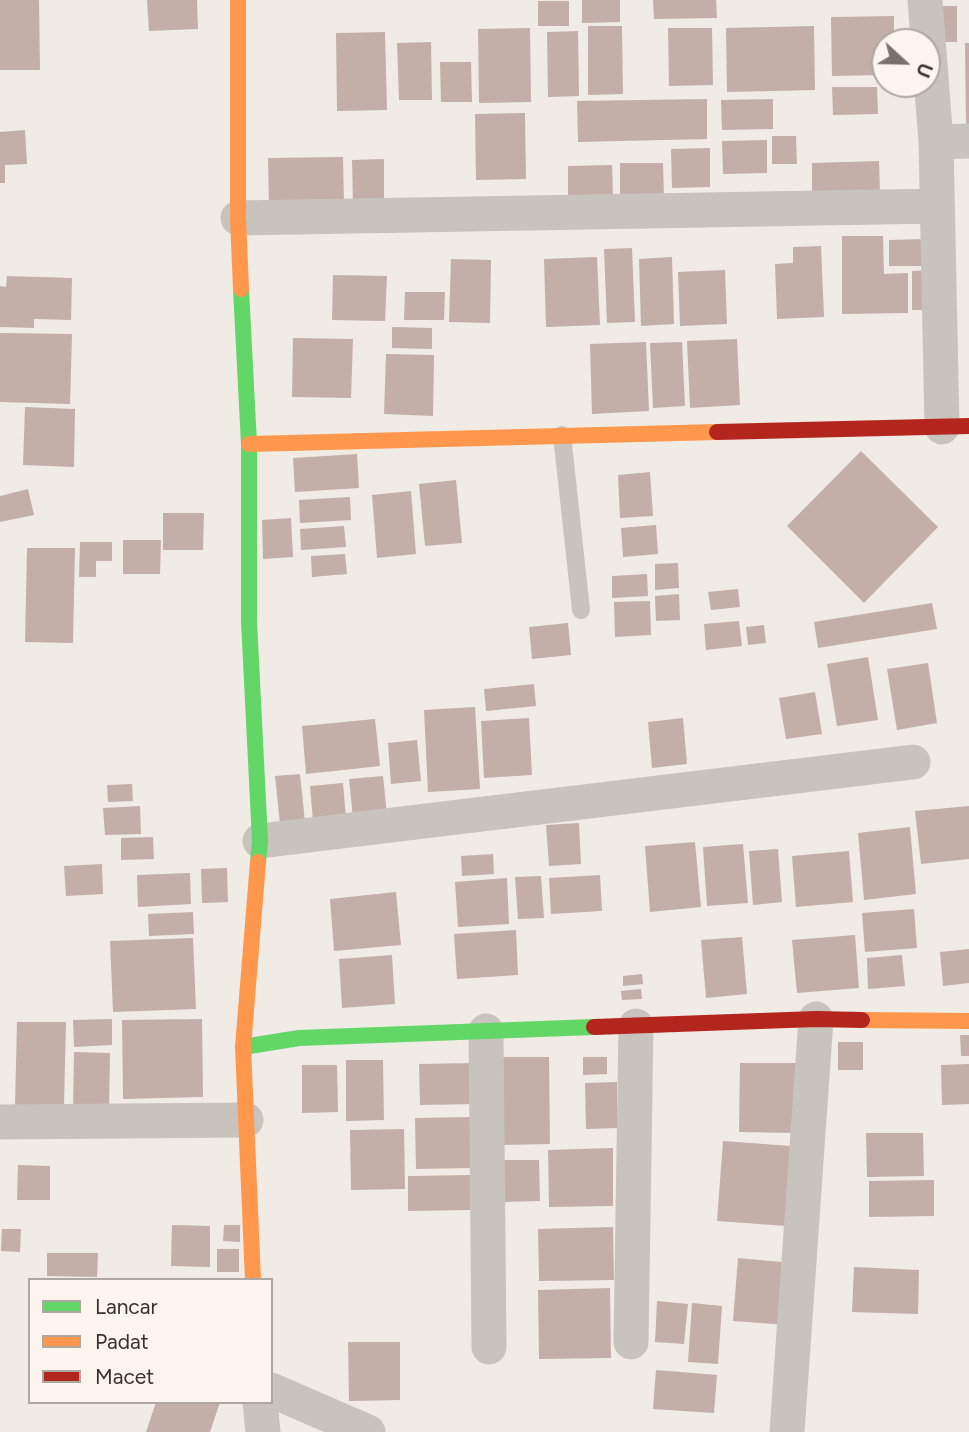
<!DOCTYPE html>
<style>
body{margin:0}
#map{position:relative;width:969px;height:1432px;overflow:hidden;background:#f0ebe5;font-family:Figtree,sans-serif}
canvas{display:block}
.legend{position:absolute;left:28px;top:1278px;width:245px;height:126px;box-sizing:border-box;background:#fbf5ee;border:2px solid #aea6a0;margin:0;padding:9px 12px;list-style:none;font-size:21px;color:#3b302b}
.legend li{display:flex;align-items:center;gap:14px;height:35px}
.legend b{width:35px;border:2px solid #aea6a0}
.north{position:absolute;left:871px;top:28px;width:70px;height:70px;box-sizing:border-box;background:#fbf5ee;border:2px solid #aea6a0;border-radius:50%;rotate:112deg;font-size:19px;font-weight:700;line-height:28px;text-align:center;color:#3b302b}
.north::after{content:'';display:block;margin:auto;width:24px;height:32px;background:#7a716c;clip-path:polygon(50% 0,100% 100%,50% 72%,0 100%)}
</style>
<div id="map">
<canvas width="969" height="1432"></canvas>
<ul class="legend">
<li><b style="height:9px;background:#63d668"></b>Lancar</li>
<li><b style="height:9px;background:#ff974d"></b>Padat</li>
<li><b style="height:9px;background:#b3261e"></b>Macet</li>
</ul>
<div class="north">U</div>
</div>
<script>
const c = document.querySelector('canvas').getContext('2d');
c.lineJoin = 'round';
function paint(path, color) { c.fillStyle = color; c.fill(path, 'evenodd'); }
const poly = rows => new Path2D(rows.map(r => 'M' + r).join(''));
function strokePath(path, color, width, dash) { c.strokeStyle = color; c.lineWidth = width; c.lineCap = dash ? 'butt' : 'round'; c.setLineDash(dash || []); c.stroke(path); }
paint(poly([
 [0,0,39,0,40,70,0,70],
 [147,0,197,0,198,29,149,31],
 [582,0,620,0,620,22,582,23],
 [653,0,716,0,717,18,654,19],
 [538,1,569,1,569,26,538,26],
 [935,6,957,6,957,42,936,42],
 [894,16,894,42,885,42,885,75,832,76,831,17],
 [588,26,622,26,623,94,588,95],
 [814,26,815,90,727,92,726,28],
 [530,28,531,102,479,103,478,29],
 [668,28,712,28,713,85,669,86],
 [578,31,579,96,548,97,547,32],
 [385,32,387,110,337,111,336,33],
 [431,42,432,100,399,100,397,43],
 [965,43,969,43,969,124,966,124],
 [440,62,471,62,472,102,441,102],
 [832,87,877,87,878,114,833,115],
 [707,99,707,139,578,142,577,101],
 [773,99,773,129,722,130,721,100],
 [525,113,526,179,476,180,475,114],
 [25,130,27,164,5,165,5,183,0,183,0,132],
 [772,136,796,136,797,164,772,164],
 [767,140,767,173,723,174,722,141],
 [710,148,710,187,672,188,671,149],
 [343,157,344,205,269,207,268,158],
 [384,159,384,204,353,205,352,160],
 [879,161,880,193,812,195,812,163],
 [620,163,663,163,664,197,620,197],
 [612,165,613,198,568,199,568,166],
 [842,236,883,236,884,274,908,273,908,313,842,314],
 [926,239,926,266,889,266,889,240],
 [821,246,824,317,777,319,775,264,793,263,793,247],
 [632,248,635,322,607,323,604,249],
 [597,257,600,325,546,327,544,259],
 [672,257,674,324,641,326,639,259],
 [451,259,491,260,490,323,449,322],
 [725,270,727,324,680,326,678,272],
 [935,270,935,310,912,310,912,271],
 [333,275,387,276,385,321,332,320],
 [7,276,72,278,71,320,34,319,34,328,0,327,0,286,6,287],
 [405,292,445,292,444,320,404,320],
 [392,327,432,328,432,349,392,348],
 [0,333,72,334,70,404,0,402],
 [293,338,353,339,351,398,292,397],
 [737,339,740,405,690,408,687,341],
 [646,342,649,411,592,414,590,344],
 [682,342,685,406,653,408,650,343],
 [386,354,434,355,433,416,384,414],
 [25,407,75,409,74,467,23,465],
 [861,451,938,527,864,603,787,526],
 [357,454,359,488,295,492,293,458],
 [650,472,653,516,620,518,618,475],
 [456,480,462,543,425,546,419,484],
 [28,489,34,515,0,522,0,496],
 [411,491,416,554,377,558,372,495],
 [350,497,351,520,300,523,299,500],
 [163,513,204,513,203,550,163,550],
 [291,518,293,557,263,559,262,520],
 [656,525,658,554,623,557,621,528],
 [344,526,346,547,301,550,300,529],
 [123,540,161,540,160,574,123,574],
 [80,542,112,542,112,561,96,561,96,577,79,577],
 [27,548,75,548,73,643,25,642],
 [345,554,347,574,312,577,311,556],
 [678,563,679,588,655,590,655,564],
 [647,574,648,596,612,598,612,576],
 [738,589,740,607,711,610,708,592],
 [679,594,680,620,656,621,655,596],
 [650,601,651,635,615,637,614,602],
 [932,603,937,629,818,648,814,622],
 [739,621,742,646,706,650,704,624],
 [568,623,571,655,532,659,529,627],
 [764,625,766,643,748,645,746,627],
 [868,657,878,720,837,726,827,664],
 [928,663,937,723,897,730,887,669],
 [534,684,536,706,486,711,484,689],
 [815,692,822,734,786,739,779,698],
 [475,707,480,789,428,792,424,710],
 [529,718,532,775,484,778,481,721],
 [683,718,687,764,652,768,648,722],
 [375,719,380,766,306,774,302,726],
 [417,740,421,781,391,784,388,743],
 [300,774,305,822,280,824,275,776],
 [383,776,387,815,353,818,349,779],
 [343,783,346,818,313,821,310,786],
 [132,784,133,801,108,802,107,785],
 [140,806,141,834,105,835,103,808],
 [969,806,969,859,921,864,915,811],
 [579,823,581,864,549,866,546,825],
 [910,827,916,894,864,900,858,833],
 [153,837,154,859,121,860,121,838],
 [695,842,701,907,650,912,645,846],
 [743,844,748,903,707,906,703,847],
 [778,849,782,902,753,905,749,851],
 [849,851,853,902,796,907,792,856],
 [493,854,494,874,462,876,461,856],
 [102,864,103,894,66,896,64,866],
 [227,868,228,902,202,903,201,869],
 [190,873,191,904,138,907,137,875],
 [600,875,602,911,551,914,549,878],
 [541,876,544,918,518,919,515,877],
 [507,878,509,924,458,927,455,882],
 [396,892,401,945,334,951,330,899],
 [914,909,917,948,865,952,862,913],
 [193,912,194,934,149,936,148,914],
 [516,930,518,975,457,979,454,934],
 [855,935,859,988,797,993,792,940],
 [742,937,747,994,706,998,701,940],
 [193,938,196,1009,113,1012,110,941],
 [969,949,969,983,943,986,940,952],
 [392,955,395,1004,342,1008,339,959],
 [902,955,905,986,868,989,867,958],
 [642,974,643,984,623,986,623,976],
 [641,989,642,999,622,1000,621,991],
 [112,1019,112,1045,74,1047,73,1020],
 [202,1019,203,1097,123,1099,122,1020],
 [17,1022,66,1022,64,1106,15,1105],
 [960,1035,969,1035,969,1056,961,1056],
 [838,1042,863,1042,863,1070,838,1070],
 [74,1052,110,1053,109,1111,73,1111],
 [499,1057,549,1057,550,1144,500,1145],
 [583,1057,607,1057,607,1074,583,1075],
 [346,1060,383,1060,384,1120,346,1121],
 [476,1063,477,1104,420,1105,419,1064],
 [740,1063,797,1063,796,1133,739,1132],
 [969,1064,969,1104,942,1105,941,1065],
 [302,1065,337,1065,338,1112,302,1113],
 [617,1082,617,1128,586,1129,585,1083],
 [474,1117,475,1168,416,1169,415,1118],
 [404,1129,405,1189,351,1190,350,1130],
 [866,1133,923,1133,924,1176,867,1177],
 [723,1141,791,1146,786,1226,717,1221],
 [613,1148,613,1206,549,1207,548,1150],
 [503,1160,539,1160,540,1201,503,1202],
 [18,1165,50,1166,50,1200,17,1200],
 [470,1175,470,1210,408,1211,408,1176],
 [934,1180,934,1216,869,1217,869,1181],
 [172,1225,210,1226,210,1267,171,1266],
 [224,1225,240,1225,240,1242,223,1241],
 [613,1227,614,1280,539,1281,538,1229],
 [2,1229,21,1229,20,1252,1,1251],
 [217,1249,239,1249,239,1272,217,1272],
 [47,1253,98,1253,97,1277,47,1276],
 [738,1258,792,1263,787,1325,733,1321],
 [854,1267,919,1270,918,1314,852,1312],
 [610,1288,611,1358,539,1359,538,1290],
 [657,1301,688,1304,684,1344,655,1342],
 [692,1303,722,1306,718,1364,688,1362],
 [348,1342,400,1342,400,1400,349,1401],
 [656,1370,717,1375,714,1413,653,1409],
 [156,1402,220,1402,210,1432,146,1432]
]), '#c3afa7');
strokePath(poly([
 [562,435,581,610]
]), '#c9c3be', 18);
strokePath(poly([
 [925,0,936,142,942,427],
 [936,142,969,141],
 [238,218,937,206],
 [260,841,913,762],
 [486,1031,489,1347],
 [0,1122,246,1120],
 [631,1342,636,1026],
 [271,1390,368,1432],
 [260,1402,263,1432],
 [787,1432,816,1019]
]), '#c9c3be', 35);
strokePath(poly([
 [241,289,249,444,249,621,260,841,258,862],
 [243,1047,299,1038,594,1027]
]), '#63d668', 16);
strokePath(poly([
 [238,0,238,218,241,289],
 [249,444,717,432],
 [862,1020,969,1021],
 [253,1280,243,1047,258,862]
]), '#ff974d', 16);
strokePath(poly([
 [717,432,969,426],
 [594,1027,816,1019,862,1020]
]), '#b3261e', 16);
</script>
